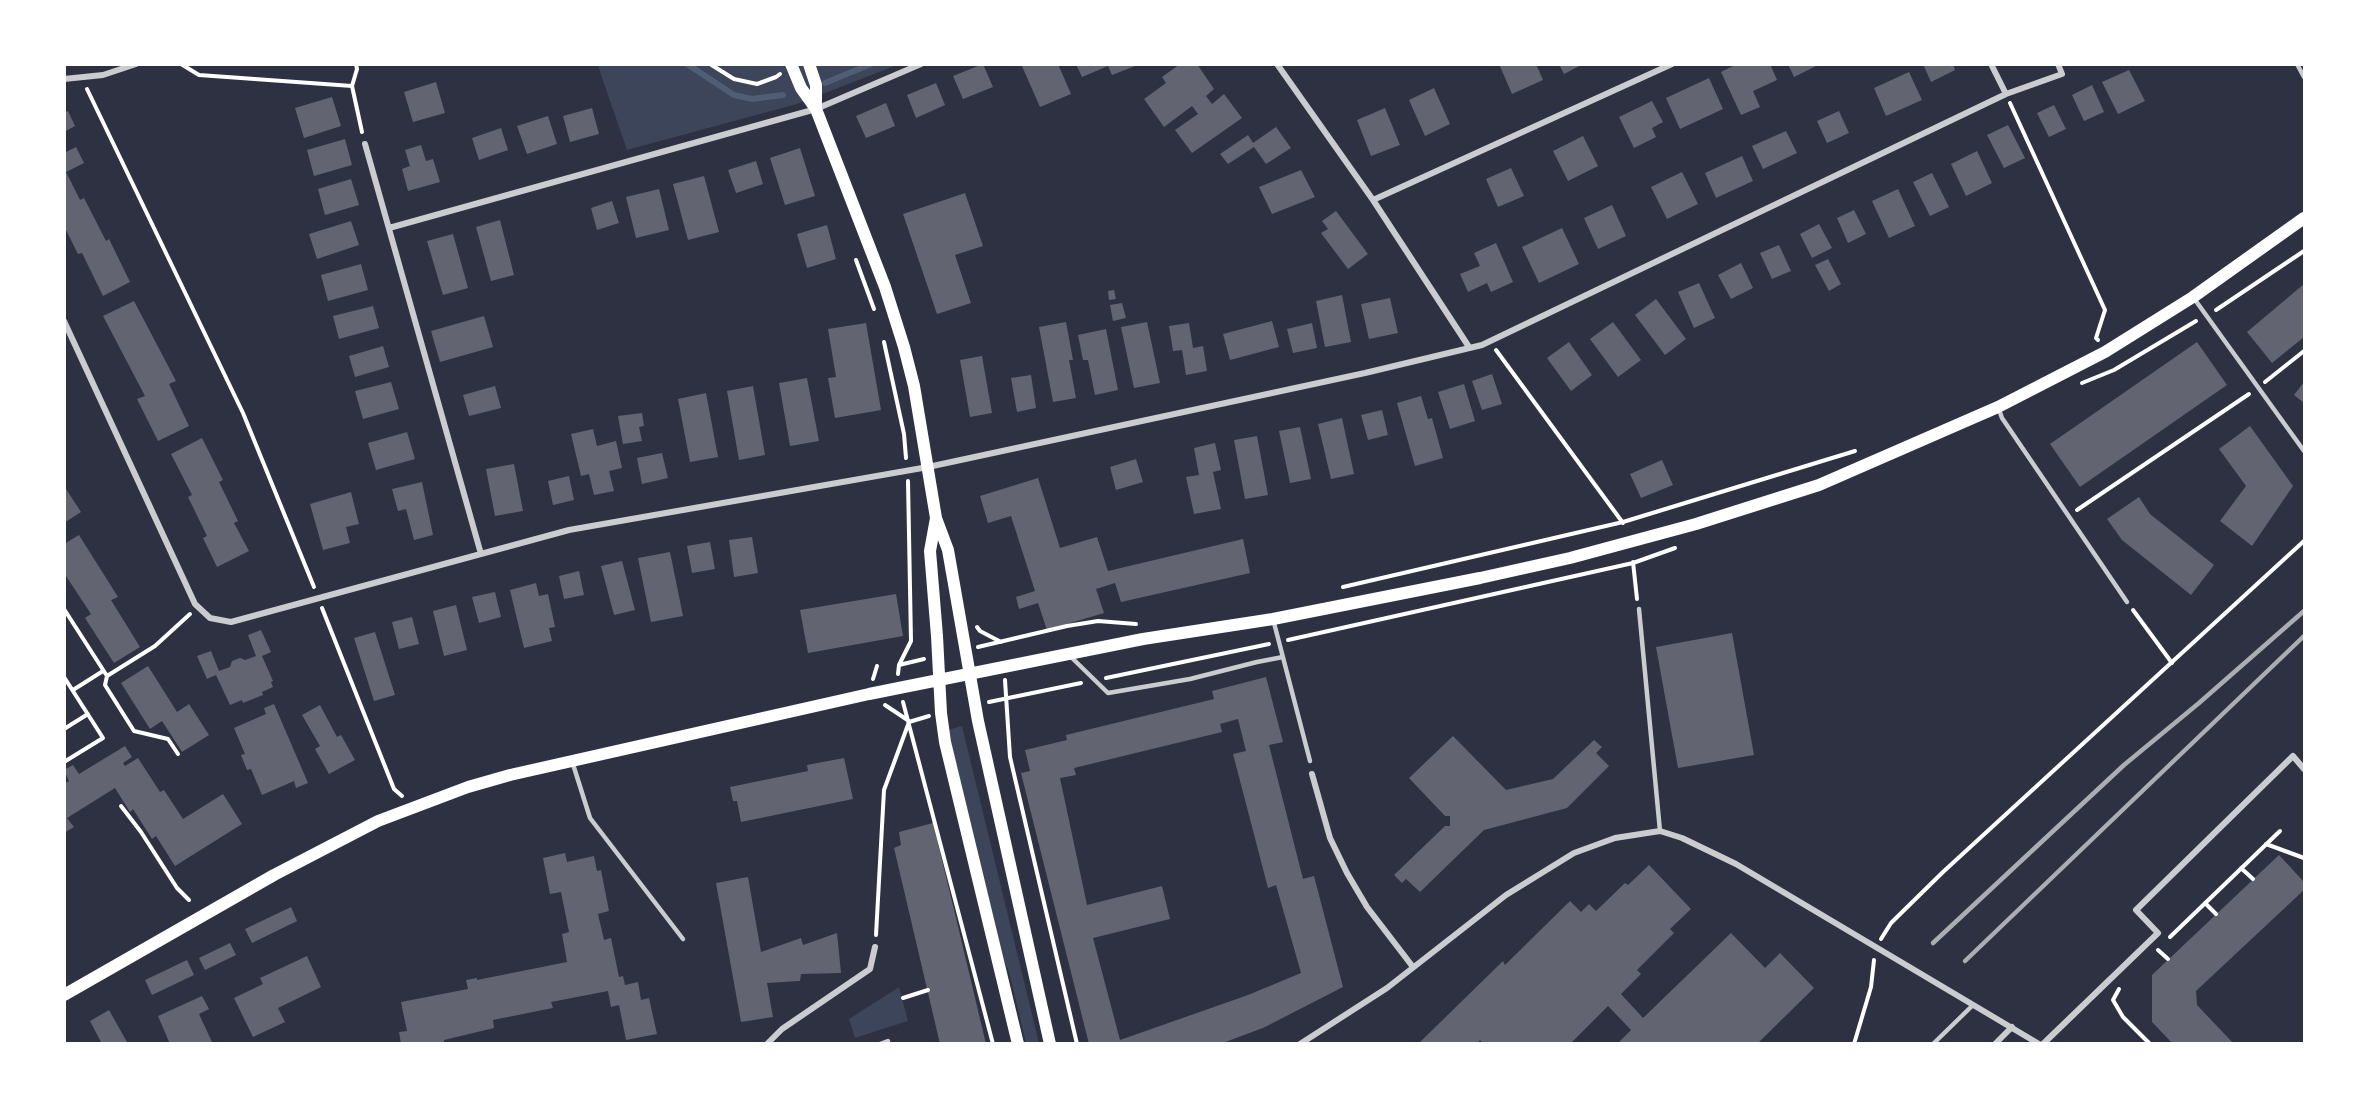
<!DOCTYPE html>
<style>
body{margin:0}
#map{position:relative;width:2369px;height:1108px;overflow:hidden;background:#2d3142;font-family:"IBM Plex Serif",serif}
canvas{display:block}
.frame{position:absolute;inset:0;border:66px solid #fff;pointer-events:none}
</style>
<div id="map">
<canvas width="2369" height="1108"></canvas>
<div class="frame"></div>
</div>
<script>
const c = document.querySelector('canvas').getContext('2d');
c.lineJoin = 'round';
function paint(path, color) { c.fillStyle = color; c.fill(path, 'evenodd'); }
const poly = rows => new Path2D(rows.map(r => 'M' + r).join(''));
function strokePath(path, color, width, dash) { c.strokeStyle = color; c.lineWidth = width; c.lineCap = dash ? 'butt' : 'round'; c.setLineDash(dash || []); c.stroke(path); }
paint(poly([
 [594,65,897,65,797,104,627,150,598,66],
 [962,726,1039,1043,1026,1043,1009,972,1000,953,948,730],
 [899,987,908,1021,855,1038,849,1019]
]), '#3c4559');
strokePath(poly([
 [687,64,734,95,752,99,783,95],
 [825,83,871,64]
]), '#4f5d75', 6);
paint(poly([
 [983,64,993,87,963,99,953,76],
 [1021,64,1058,64,1071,94,1040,107],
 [1076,64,1134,64,1135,66,1112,75,1108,66,1082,77],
 [1180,64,1197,64,1214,89,1206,96,1212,104,1224,94,1242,118,1192,153,1175,130,1198,114,1192,106,1164,127,1144,99,1166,83,1162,77],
 [1499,64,1536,64,1543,80,1512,94],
 [1559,64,1583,64,1564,74],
 [1737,64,1770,64,1777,80,1753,91,1760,107,1741,115,1721,72],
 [1788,64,1820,64,1794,77],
 [1923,64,1953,64,1955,70,1931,82],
 [2129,70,2145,101,2118,114,2102,82],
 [1909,72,1922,100,1886,116,1874,88],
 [1709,78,1723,109,1680,129,1666,98],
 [436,82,445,113,413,122,404,92],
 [936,83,945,105,916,118,907,95],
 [2092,85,2104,112,2084,121,2072,95],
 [1434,88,1450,124,1425,136,1409,100],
 [332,97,341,126,304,138,295,108],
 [1652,101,1663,122,1652,128,1656,137,1634,148,1619,117],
 [886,103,895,126,866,138,856,116],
 [2054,105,2066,129,2049,137,2037,113],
 [592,108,599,134,570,142,563,116],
 [1385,108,1400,145,1371,156,1357,120],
 [68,111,75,126,64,132,64,112],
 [1839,111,1849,133,1827,143,1817,121],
 [548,116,557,144,527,154,517,126],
 [2008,125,2025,158,2004,168,1987,135],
 [1276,127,1291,148,1266,164,1254,147,1228,164,1220,154,1248,135,1253,143],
 [501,128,508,150,479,160,472,138],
 [1786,131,1797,153,1763,169,1752,146],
 [1583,136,1598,166,1568,181,1553,151],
 [345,139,352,165,314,176,307,150],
 [421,145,426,161,433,159,440,182,408,191,402,169,410,166,405,150],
 [76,147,84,163,66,172,80,200,84,198,106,241,109,239,130,282,103,296,82,253,78,254,64,226,64,153],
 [800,148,815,196,785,205,770,158],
 [1977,151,1992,183,1966,196,1951,164],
 [1742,156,1753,181,1716,198,1705,173],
 [756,161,763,184,736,193,728,170],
 [1511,168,1524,196,1498,207,1486,179],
 [1301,170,1315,197,1272,214,1259,187],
 [1682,172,1698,204,1667,219,1651,187],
 [1932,173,1949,207,1930,216,1913,182],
 [704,176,719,232,688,240,673,184],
 [351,179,359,205,325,215,318,189],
 [659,189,669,230,636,238,626,197],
 [1898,189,1915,226,1889,238,1872,201],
 [965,193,983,246,955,255,971,303,937,314,903,214],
 [612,201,619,223,597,230,591,208],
 [1612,205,1626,236,1598,249,1584,218],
 [1854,210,1866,234,1848,243,1837,218],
 [1336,211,1368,254,1348,269,1321,233,1328,229,1322,221],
 [500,220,514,275,491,281,476,227],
 [351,221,359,245,317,259,309,234],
 [1819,224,1832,248,1812,258,1800,234],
 [827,225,836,259,807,268,797,234],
 [1562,228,1579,264,1539,283,1522,247],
 [453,234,468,288,443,295,427,241],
 [1496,243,1513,282,1491,292,1487,283,1468,292,1460,274,1480,266,1474,253],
 [1779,245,1791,271,1772,279,1760,253],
 [1828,259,1841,284,1829,291,1815,265],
 [1741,263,1753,288,1731,299,1718,275],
 [361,264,368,290,328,301,321,275],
 [1699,283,1715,318,1694,328,1678,292],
 [2304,284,2304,337,2272,363,2247,332],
 [1114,290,1116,299,1109,300,1108,291],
 [1342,295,1351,342,1325,347,1316,301],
 [1390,298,1398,333,1369,339,1361,304],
 [1656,299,1686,339,1665,355,1635,315],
 [134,301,176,381,169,384,189,426,158,441,137,399,145,396,103,316],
 [1122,303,1126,318,1113,321,1110,305],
 [373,306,379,328,339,339,333,316],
 [484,316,493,347,440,362,431,331],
 [1272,321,1279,347,1230,360,1223,334],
 [1066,322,1073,360,1069,360,1076,398,1053,402,1039,327],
 [1147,322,1160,383,1134,388,1121,327],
 [1613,322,1641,360,1618,377,1590,339],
 [866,323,881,410,835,418,828,378,836,377,828,329],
 [1189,323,1193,348,1203,346,1207,371,1186,375,1182,350,1173,351,1169,326],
 [1312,323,1317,348,1293,353,1287,329],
 [1106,329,1118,390,1095,395,1088,360,1083,360,1078,335],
 [1569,342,1592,375,1571,391,1547,358],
 [2197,342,2227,385,2080,487,2050,444],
 [383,346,389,367,355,377,349,356],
 [982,356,992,413,970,417,960,360],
 [1492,374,1502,404,1482,410,1472,381],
 [1031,375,1036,408,1017,412,1011,378],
 [807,378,819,441,790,446,779,383],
 [391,382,399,409,363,419,355,391],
 [2304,382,2304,403,2294,395],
 [1464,384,1475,421,1450,429,1438,392],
 [495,386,501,408,469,416,463,395],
 [753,386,765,455,739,460,727,391],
 [706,393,718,457,690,462,678,399],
 [1421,396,1428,419,1432,418,1443,458,1415,466,1397,403],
 [1382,410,1388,435,1368,440,1361,415],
 [642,413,644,426,639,427,642,441,623,444,618,416],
 [1342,418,1354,474,1331,479,1318,424],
 [2250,426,2293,486,2252,546,2220,521,2246,486,2219,449],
 [1300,427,1311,479,1290,483,1279,431],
 [593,429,597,446,616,441,622,468,609,471,614,491,594,495,589,474,581,476,571,434],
 [407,432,415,459,376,470,368,443],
 [1257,436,1268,495,1245,499,1234,440],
 [202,438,223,480,219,482,238,521,234,523,249,551,217,567,203,538,207,536,188,497,192,495,171,454],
 [1215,443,1221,470,1213,472,1221,509,1194,514,1186,477,1199,475,1194,448],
 [662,453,668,478,642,484,637,458],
 [1136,459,1143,482,1116,490,1110,467],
 [1662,460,1673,485,1641,498,1630,474],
 [514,464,523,511,495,516,486,469],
 [569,476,574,500,553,505,548,481],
 [1038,478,1060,548,1097,537,1108,571,1243,539,1250,573,1121,602,1115,583,1096,589,1104,613,1047,630,1038,603,1019,609,1016,597,1035,591,1011,516,988,523,980,496],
 [422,482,433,535,414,540,406,509,398,511,392,489],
 [64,486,81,512,64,523],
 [351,492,359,524,346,527,350,543,323,550,310,504],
 [2139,497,2150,514,2214,565,2191,595,2122,540,2107,519],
 [79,535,118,597,111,600,140,647,114,663,85,618,91,614,64,573,64,544],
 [752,537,758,573,734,577,729,540],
 [710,542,715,569,692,573,687,546],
 [670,552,683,616,651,622,638,558],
 [622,561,635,610,614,615,601,566],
 [579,571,584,595,564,599,559,576],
 [536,583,539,596,548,594,555,627,549,628,552,641,524,648,510,590],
 [495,592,501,617,479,623,472,597],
 [896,594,903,636,808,653,800,610],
 [456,605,467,650,444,656,433,611],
 [412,617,419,644,399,649,392,622],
 [261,630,271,652,262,656,273,681,271,682,273,687,262,692,263,695,243,703,242,700,230,705,216,675,207,679,197,656,211,651,219,671,230,667,232,661,240,658,245,660,256,656,248,635],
 [375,632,395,695,374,701,354,638],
 [1732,633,1754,755,1678,768,1656,647],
 [148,666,177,712,189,704,209,735,182,752,162,721,150,729,121,683],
 [1266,677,1283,742,1269,745,1303,879,1314,876,1343,987,1263,1028,1220,1044,1089,1044,1021,773,1030,771,1025,750,1067,740,1066,735,1214,699,1212,691],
 [1238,719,1246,751,1233,754,1268,888,1276,885,1301,973,1248,995,1120,1040,1093,938,1170,919,1162,886,1087,905,1060,778,1076,775,1074,768,1222,732,1220,724],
 [274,704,308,783,296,788,294,781,262,795,251,769,247,770,241,755,245,754,234,728,266,714,264,708],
 [320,705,337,737,341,735,355,760,329,774,315,749,320,746,302,715],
 [1453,736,1506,790,1553,779,1594,740,1602,747,1596,753,1609,766,1567,808,1484,830,1420,892,1406,879,1402,883,1394,875,1445,826,1450,826,1450,816,1445,816,1409,778],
 [125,746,132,757,123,763,125,766,138,758,160,792,164,790,183,819,223,794,242,824,175,866,156,836,152,839,133,809,130,812,115,788,67,818,74,827,64,833,64,784,69,781,64,770,73,765,79,774],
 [844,758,853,799,741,822,737,801,733,801,730,787,808,771,807,765],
 [933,823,957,922,986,1044,940,1044,894,848,901,845,899,832],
 [565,853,567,862,594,856,597,871,601,870,609,911,598,914,604,940,611,938,619,977,623,976,625,985,638,982,641,1000,649,998,657,1034,626,1040,619,1005,611,1007,608,991,551,1002,553,1008,493,1020,494,1028,444,1040,444,1044,401,1044,399,1032,407,1031,401,1002,468,989,466,980,477,978,477,980,567,962,562,934,569,932,561,892,550,894,543,858],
 [2279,855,2304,882,2304,890,2196,991,2197,1005,2234,1044,2173,1044,2152,1022,2152,975],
 [1649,865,1691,909,1670,929,1674,933,1637,970,1641,974,1621,994,1643,1018,1731,933,1765,968,1780,953,1814,988,1757,1044,1617,1044,1631,1030,1608,1006,1570,1044,1484,1044,1480,1040,1477,1044,1418,1044,1503,961,1505,965,1570,901,1581,912,1589,904,1596,911,1625,883,1628,885],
 [748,877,761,952,801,938,803,945,837,933,841,973,801,974,800,981,767,983,773,1017,741,1022,716,883],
 [291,907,297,921,252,943,245,929],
 [230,943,236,955,205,970,199,958],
 [307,956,321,987,278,1008,285,1022,253,1037,234,998,263,984,260,978],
 [187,960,194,975,152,995,145,980],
 [202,996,209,1009,199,1014,213,1044,170,1044,158,1016],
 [109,1010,127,1042,125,1044,102,1044,90,1021]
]), '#626471');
strokePath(poly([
 [181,64,199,75,352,86,357,69,356,64],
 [710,64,734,79,757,84,776,77,780,74],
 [352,86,362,132],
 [87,89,243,413,314,587],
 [2010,103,2105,310,2096,338,2098,340],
 [856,260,874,309],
 [2216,310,2304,251],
 [884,342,904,434,906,458],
 [1496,350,1623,523],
 [2265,382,2304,351],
 [2082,383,2114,370,2196,321],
 [2077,510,2249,394],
 [1633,562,1637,599],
 [1343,587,1623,522,1855,451],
 [322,608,394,789,402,796],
 [64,609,107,676,105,685,134,731,168,739,178,754],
 [2133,610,2172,663],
 [977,627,980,631,1001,642],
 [1288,640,1633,563,1675,548],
 [978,647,1067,626,1098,621,1136,624],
 [899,665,924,659],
 [898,674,899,665,911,641,908,481],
 [107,676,155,646,190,614],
 [64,677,103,738,64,762],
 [1106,678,1269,644],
 [873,679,877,666],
 [1005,680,1010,757,1077,1044],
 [73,690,103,671],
 [903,702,993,1044],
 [989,702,1081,683],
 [885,705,909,721],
 [909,722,929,716],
 [64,729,88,714],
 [121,806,141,832,177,888,189,900],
 [2266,844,2304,858],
 [2241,868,2253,879],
 [2205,903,2216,914],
 [876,935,884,790,909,722],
 [2170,937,2280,831],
 [1881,939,1891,923,1943,872,2304,541],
 [2158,950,2168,959],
 [2119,989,2113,1000,2123,1017,2150,1044],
 [903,998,928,990],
 [1854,1044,1871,987,1874,960]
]), '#fff', 4);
strokePath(poly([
 [2297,64,2304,77],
 [2193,297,2304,451],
 [1998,407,2002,418,2127,602],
 [1639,609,1660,831],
 [1273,619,1310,761],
 [1070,656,1108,693,1190,679,1257,662,1283,657],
 [572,761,590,818,683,939],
 [880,1044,888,1041],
 [1933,1044,1973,1005]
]), '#caccd0', 4.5);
strokePath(poly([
 [1277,64,1373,200,1469,347],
 [1991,64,2006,94],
 [64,79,103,75,136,64],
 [365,144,481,554],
 [1373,200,1672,64],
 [389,228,816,109,921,64],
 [64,321,195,604,210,618,231,622,569,530,928,467,1365,373,1482,345,2006,94,2062,74,2058,64],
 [1312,774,1330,838,1347,873,1367,907,1413,967],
 [767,1044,782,1029,870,969,875,947],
 [1300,1044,1387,988,1506,895,1574,853,1615,838,1660,831,1682,838,1736,864,2039,1044],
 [1995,1044,2012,1027],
 [2043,1044,2158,933,2136,910,2293,756,2304,769]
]), '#caccd0', 6);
strokePath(poly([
 [791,64,801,88,816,109,885,287,904,347,914,386,936,518,948,550,978,721,1050,1044],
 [809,64,816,85,816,109],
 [936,518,930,551,937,636,941,713,945,742,1018,1044],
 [64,995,274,875,378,821,468,787,510,775,869,694,1143,639,1273,619,1480,578,1570,558,1696,524,1819,485,1998,407,2105,352,2193,297,2304,218]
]), '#fff', 12);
strokePath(poly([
 [1933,943,2124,765,2199,703,2304,611],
 [1965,961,2304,636]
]), '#abadb3', 4.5);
</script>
